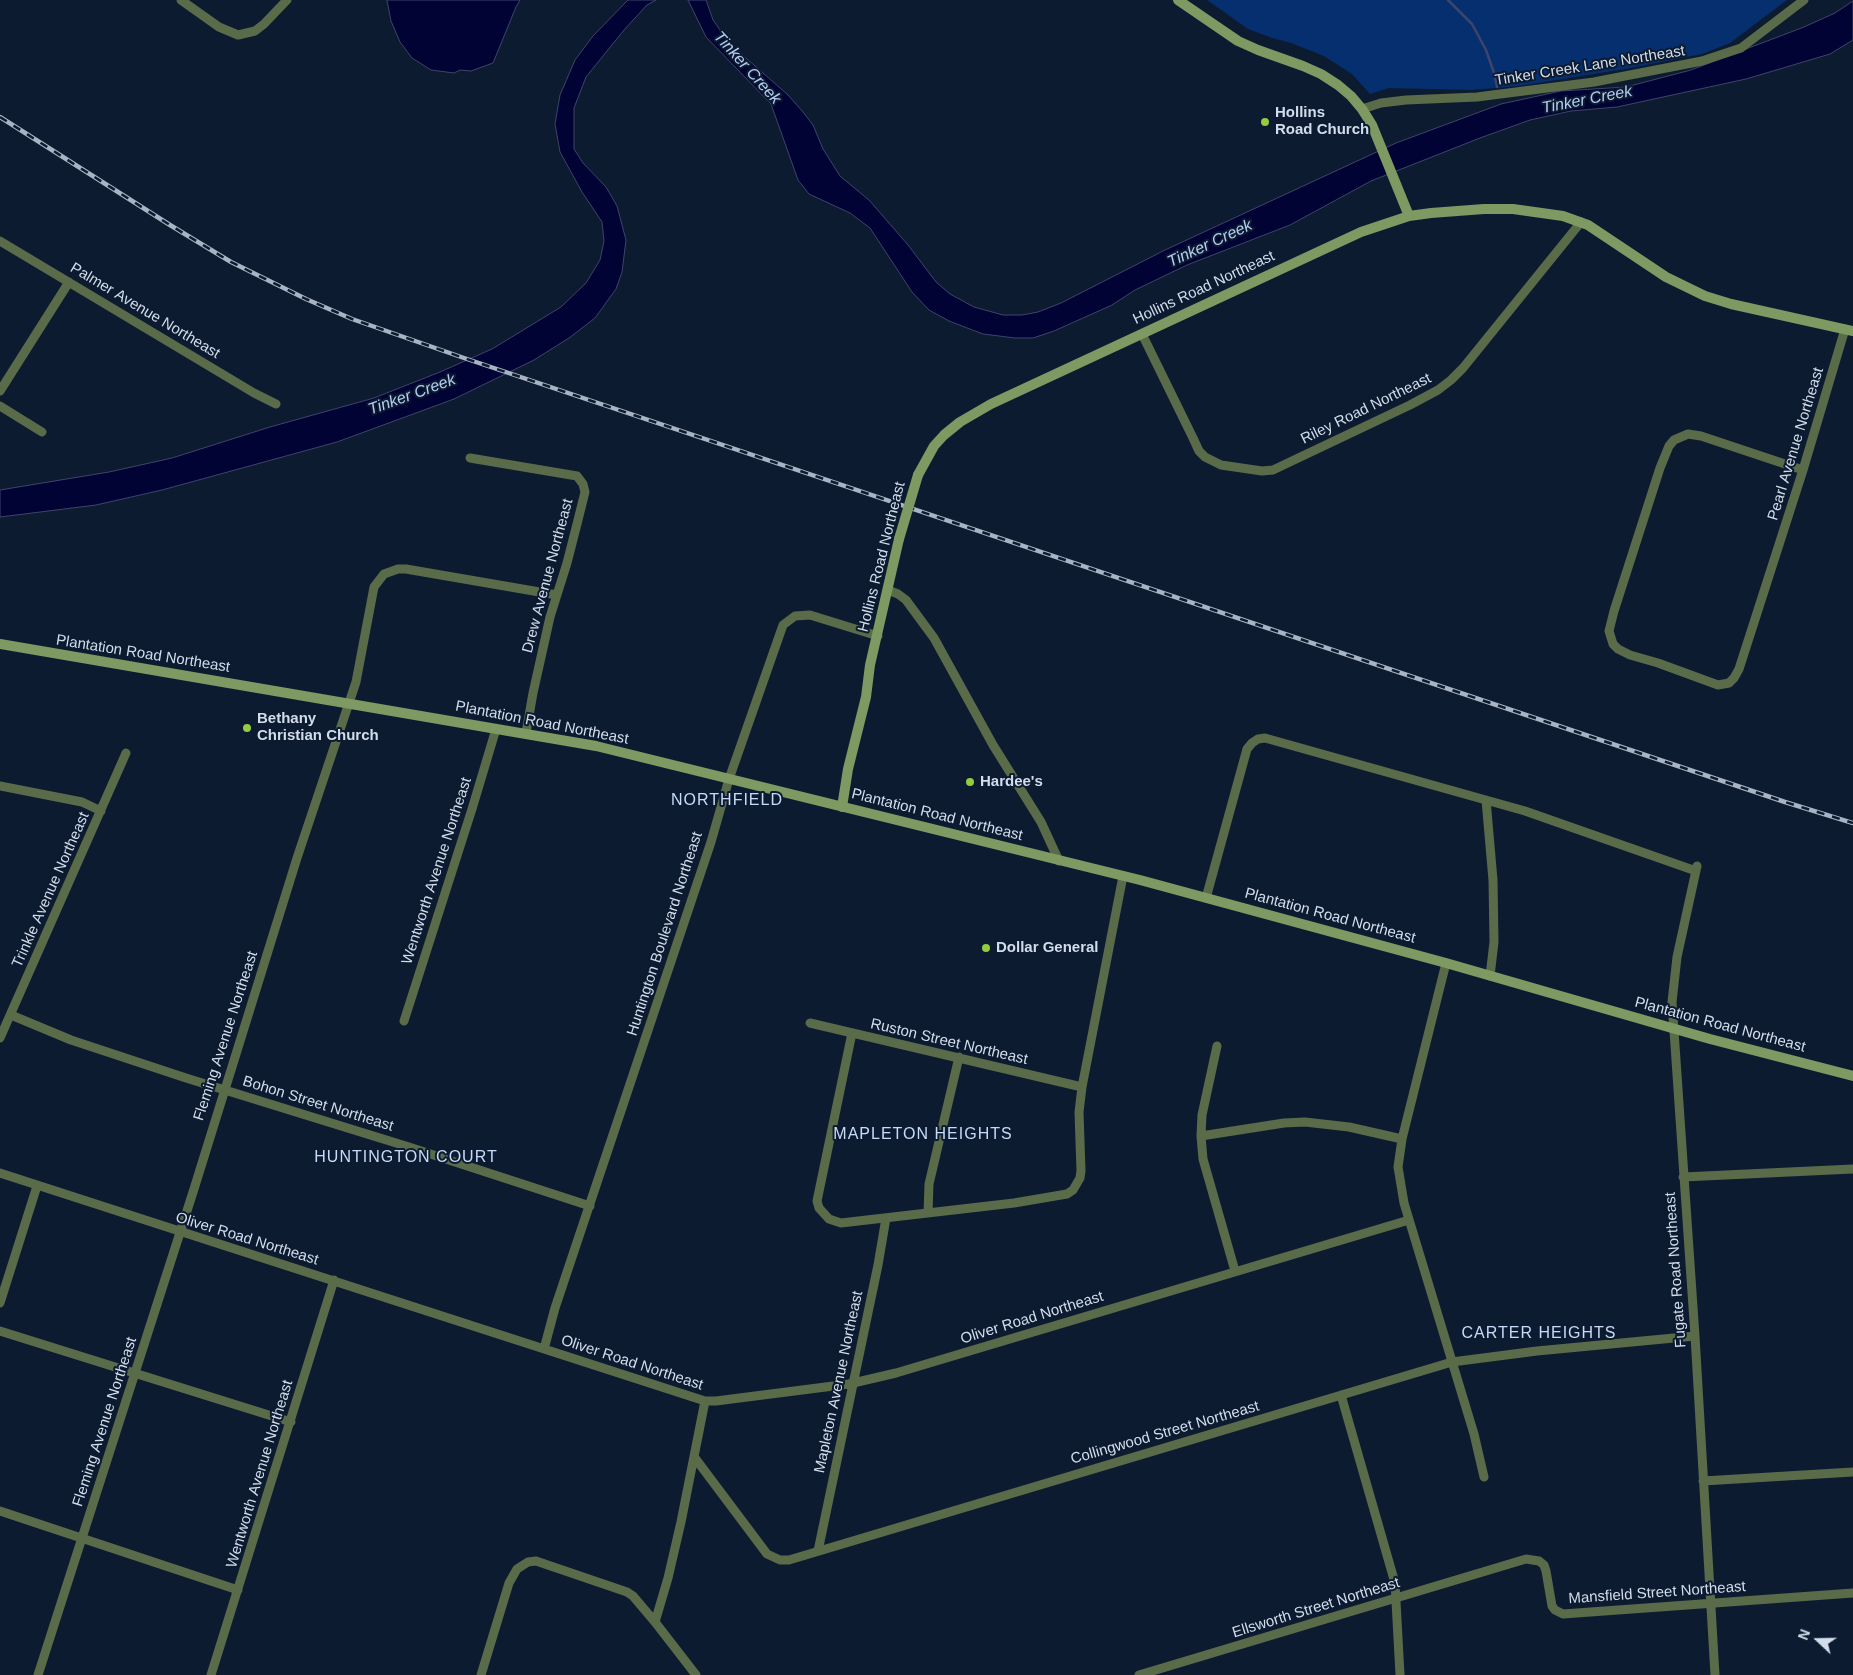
<!DOCTYPE html>
<style>
body{margin:0}
#map{position:relative;width:1853px;height:1675px;overflow:hidden;background:#0d1b31;font-family:Arial,sans-serif}
canvas{display:block}
.north{position:absolute;left:1793px;top:1615px;width:50px;height:50px;-webkit-text-stroke:4px #0d1b31;paint-order:stroke;rotate:291deg;font-size:14px;font-weight:700;line-height:20px;text-align:center;color:#d2dceb}
.north::after{content:'';display:block;margin:auto;width:18px;height:22px;background:#d2dceb;clip-path:polygon(50% 0,100% 100%,50% 72%,0 100%)}
</style>
<div id="map">
<canvas width="1853" height="1675"></canvas>
<div class="north">N</div>
</div>
<script>
const c = document.querySelector('canvas').getContext('2d');
c.lineJoin = 'round';
function paint(path, color) { c.fillStyle = color; c.fill(path, 'evenodd'); }
const poly = rows => new Path2D(rows.map(r => 'M' + r).join(''));
function strokePath(path, color, width, dash) { c.strokeStyle = color; c.lineWidth = width; c.lineCap = dash ? 'butt' : 'round'; c.setLineDash(dash || []); c.stroke(path); }
function label(font, color, halo, rows, align = 'center') {
  c.font = font + ' Arial,sans-serif'; c.lineWidth = 4; c.setLineDash([]); c.textBaseline = 'middle'; c.strokeStyle = halo; c.fillStyle = color; for (const [text, x, y, turn = 0] of rows) {
    c.save(); c.translate(x, y); c.rotate((+turn || 0) * Math.PI / 180); c.textAlign = isNaN(turn) ? turn : align; if (halo) c.strokeText(text, 0, 0); c.fillText(text, 0, 0); c.restore();
  }
}
paint(poly([
 [1207,0,1787,0,1730,43,1702,54,1625,69,1519,86,1471,90,1389,88,1370,94,1352,74,1324,56,1291,43,1272,38,1248,29]
]), '#052f6e');
const water = poly([
 [387,0,520,0,516,7,493,63,471,71,460,70,454,73,431,70,412,58,400,42,391,21,387,0],
 [628,0,656,0,647,5,624,30,586,77,574,108,574,149,583,163,606,187,617,206,626,240,622,272,616,289,595,318,569,338,534,360,454,399,337,442,162,490,96,505,0,517,0,490,109,472,172,458,270,427,374,398,440,372,492,349,561,307,586,283,600,260,604,241,602,222,582,192,560,152,555,124,560,95,575,60,593,36,628,0],
 [688,0,706,0,713,20,730,44,788,95,803,112,813,125,823,149,840,176,869,200,908,245,936,282,950,294,974,307,1003,315,1022,315,1038,312,1061,303,1165,250,1396,143,1501,104,1561,91,1626,87,1691,70,1804,27,1835,13,1853,1,1853,40,1830,54,1746,79,1617,107,1571,111,1530,120,1480,138,1371,181,1290,225,1187,265,1135,290,1112,305,1054,331,1033,338,1015,338,983,334,949,321,929,310,912,292,870,228,850,213,809,194,798,180,771,104,706,37,688,0]
]);
paint(water, '#000334');
strokePath(water, '#3f446b', 1);
strokePath(poly([
 [1448,0,1472,24,1486,50,1494,73,1497,87]
]), '#3f446b', 2.5);
strokePath(poly([
 [181,0,219,27,238,35,255,31,264,24,287,0],
 [1362,109,1381,103,1406,100,1477,97,1594,82,1702,61,1741,48,1804,0],
 [0,241,254,393,276,404],
 [1142,334,1193,438,1199,451,1205,457,1221,465,1262,471,1273,470,1410,405,1438,390,1451,380,1463,368,1581,222],
 [0,391,69,282],
 [0,406,42,432],
 [470,458,577,476,583,484,585,492,577,524,567,563,550,617,533,693,526,733],
 [1803,470,1701,436,1688,434,1674,440,1669,446,1660,468,1614,611,1609,631,1613,644,1618,649,1630,655,1658,663,1718,685,1729,683,1734,678,1739,669,1803,470,1845,329],
 [888,590,898,594,906,600,934,638,993,745,1041,822,1059,861],
 [0,786,82,802,101,811],
 [1486,800,1493,880,1494,942,1490,976],
 [1697,866,1677,957,1672,1002,1695,1336,1715,1675],
 [1206,898,1247,749,1252,743,1258,739,1265,738,1525,811,1696,871],
 [1446,963,1402,1139,1398,1167,1404,1203,1474,1434,1484,1477],
 [11,1015,71,1040,186,1078,409,1147,590,1206],
 [404,1021,472,809,496,729],
 [810,1023,1082,1087],
 [852,1033,817,1201,819,1208,829,1219,841,1223,1014,1203,1067,1194,1073,1190,1080,1178,1081,1171,1079,1112,1082,1087,1123,876],
 [0,1038,126,753],
 [1217,1046,1202,1115,1201,1136,1203,1159,1235,1271],
 [1201,1136,1284,1123,1305,1122,1349,1127,1402,1139],
 [0,1173,705,1401,716,1401,849,1384,896,1373,1409,1220],
 [1683,1177,1853,1169],
 [928,1213,929,1184,959,1057],
 [0,1303,37,1186],
 [0,1331,291,1422],
 [544,1349,555,1308,711,842,729,779,783,625,795,616,810,615,878,636],
 [1341,1395,1395,1583,1400,1675],
 [695,1458,767,1554,780,1560,789,1560,1452,1362,1537,1351,1695,1336],
 [1703,1481,1853,1472],
 [0,1511,238,1590],
 [818,1551,878,1265,886,1218],
 [38,1675,194,1189,297,858,356,682,374,587,384,574,398,569,406,569,557,595],
 [211,1675,334,1280],
 [481,1675,509,1583,517,1569,528,1562,536,1561,627,1592,633,1596,655,1622],
 [696,1675,655,1622,668,1578,681,1522,705,1401],
 [1139,1675,1526,1559,1539,1561,1544,1565,1546,1571,1552,1606,1555,1610,1563,1614,1853,1593]
]), '#5a6b49', 9);
strokePath(poly([
 [1178,0,1238,41,1258,50,1303,66,1321,74,1338,85,1351,96,1362,109,1372,125,1409,216],
 [918,475,934,446,944,435,960,422,991,404,1361,232,1409,216,1431,213,1484,209,1513,209,1563,216,1588,225,1666,277,1705,296,1731,304,1853,331],
 [0,644,596,746,1140,880,1446,963,1710,1039,1853,1076],
 [842,807,848,769,866,697,870,665,899,539]
]), '#7e9962', 10);
const rail = poly([
 [0,117,170,225,231,262,306,299,352,319,464,358,1785,802,1853,823]
]);
strokePath(rail, '#a8b3c3', 4.5);
strokePath(rail, '#0d1b31', 2.5, [8]);
strokePath(poly([
 [899,539,918,475]
]), '#7e9962', 10);
for (const [x, y, r, color] of [
 [1265,122,5,"#92cd3f"],
 [247,728,5,"#92cd3f"],
 [970,782,5,"#92cd3f"],
 [986,948,5,"#92cd3f"]
]) { const dot = new Path2D(); dot.arc(x, y, r, 0, 2 * Math.PI); c.fillStyle = color; c.fill(dot); strokePath(dot, '#0d1b31', 2); }
label('15px', '#d2dceb', '#0d1b31', [
 ["Tinker Creek Lane Northeast",1590,66,-9],
 ["Hollins Road Northeast",1204,288,-25],
 ["Palmer Avenue Northeast",145,311,31],
 ["Riley Road Northeast",1366,409,-26],
 ["Pearl Avenue Northeast",1796,444,-73],
 ["Hollins Road Northeast",882,557,-76],
 ["Drew Avenue Northeast",548,576,-75],
 ["Plantation Road Northeast",143,654,9],
 ["Plantation Road Northeast",542,723,11],
 ["Plantation Road Northeast",937,815,14],
 ["Wentworth Avenue Northeast",437,871,-72],
 ["Trinkle Avenue Northeast",51,890,-66],
 ["Plantation Road Northeast",1330,916,15],
 ["Huntington Boulevard Northeast",665,934,-72],
 ["Plantation Road Northeast",1720,1025,15],
 ["Fleming Avenue Northeast",226,1036,-72],
 ["Ruston Street Northeast",949,1042,13],
 ["Bohon Street Northeast",318,1104,17],
 ["Oliver Road Northeast",247,1239,17],
 ["Fugate Road Northeast",1676,1270,-94],
 ["Oliver Road Northeast",1032,1318,-17],
 ["Oliver Road Northeast",632,1363,18],
 ["Mapleton Avenue Northeast",839,1382,-78],
 ["Fleming Avenue Northeast",105,1422,-72],
 ["Collingwood Street Northeast",1165,1433,-16],
 ["Wentworth Avenue Northeast",260,1474,-73],
 ["Mansfield Street Northeast",1657,1593,-4],
 ["Ellsworth Street Northeast",1316,1608,-17]
]);
label('bold 15px', '#d2dceb', '#0d1b31', [
 ["Hollins",1275,113],
 ["Road Church",1275,130],
 ["Bethany",257,719],
 ["Christian Church",257,736],
 ["Hardee's",980,782],
 ["Dollar General",996,948]
], 'left');
label('italic 16px', '#b4cdf4', '#0d1b31', [
 ["Tinker Creek",747,68,48],
 ["Tinker Creek",1587,100,-11],
 ["Tinker Creek",1210,244,-25],
 ["Tinker Creek",412,395,-20]
]);
c.letterSpacing = '1px';
label('16px', '#c7daf8', '#0d1b31', [
 ["NORTHFIELD",727,801],
 ["MAPLETON HEIGHTS",923,1135],
 ["HUNTINGTON COURT",406,1158],
 ["CARTER HEIGHTS",1539,1334]
]);
c.letterSpacing = '0px';
</script>
